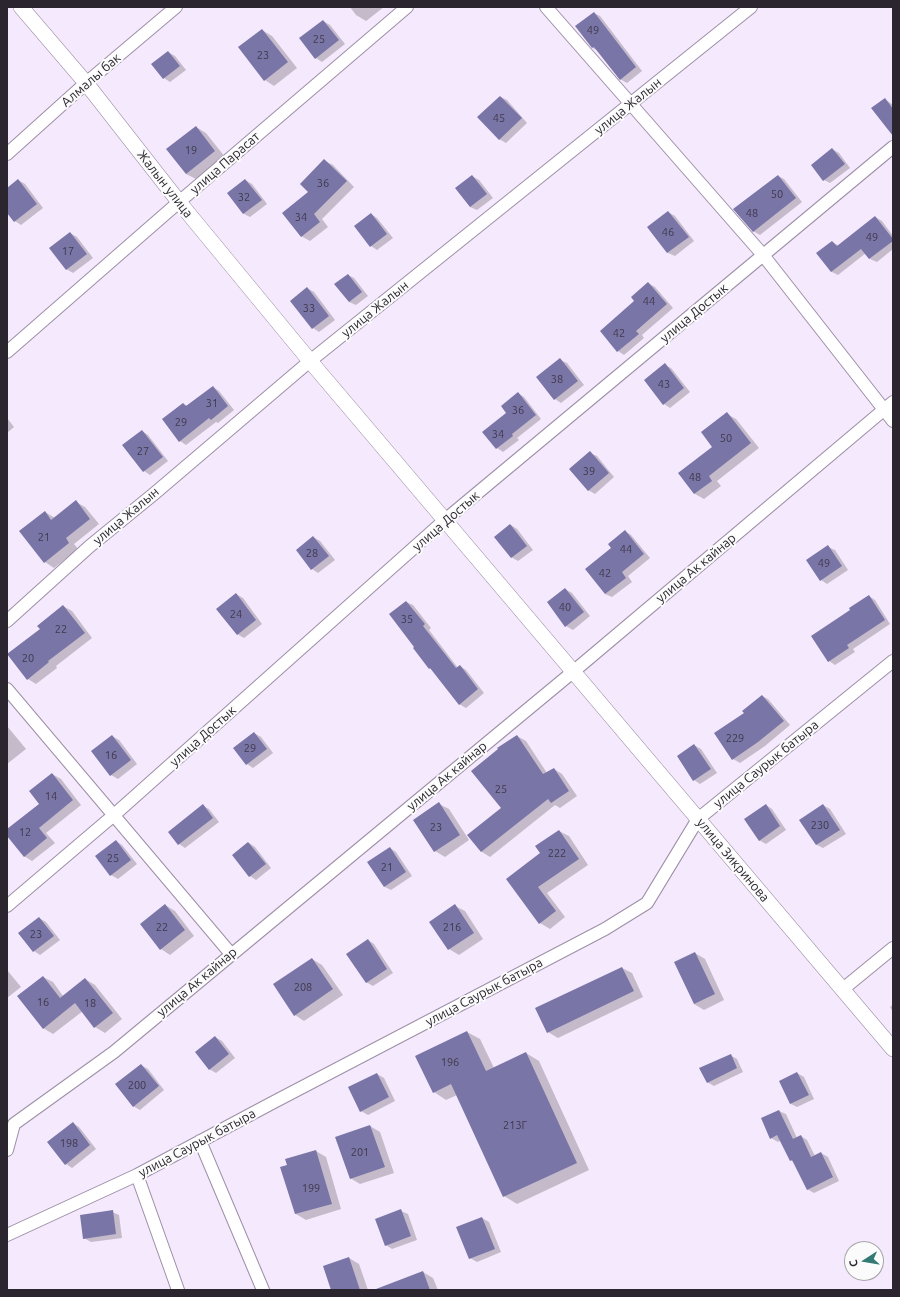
<!DOCTYPE html>
<meta charset="utf-8">
<style>
body{margin:0}
#map{position:relative;width:900px;height:1297px;overflow:hidden;background:#f5e9fd;font-family:Ubuntu,sans-serif}
canvas{display:block}
.frame{position:absolute;inset:0;border:8px solid #2a252e;pointer-events:none}
.north{position:absolute;left:844px;top:1241px;width:40px;height:40px;box-sizing:border-box;background:#fbfbfb;border:1px solid #a7a5a9;border-radius:50%;rotate:258deg;font-size:11px;font-weight:700;line-height:16px;text-align:center;color:#2a252e}
.north::after{content:'';display:block;margin:auto;width:14px;height:18px;background:#327a73;clip-path:polygon(50% 0,100% 100%,50% 72%,0 100%)}
</style>
<div id="map">
<canvas width="900" height="1297"></canvas>
<div class="frame"></div>
<div class="north">С</div>
</div>
<script>
const c = document.querySelector('canvas').getContext('2d');
c.lineJoin = 'round';
function paint(path, color) { c.fillStyle = color; c.fill(path, 'evenodd'); }
const poly = rows => new Path2D(rows.map(r => 'M' + r).join(''));
function strokePath(path, color, width, dash) { c.strokeStyle = color; c.lineWidth = width; c.lineCap = dash ? 'butt' : 'round'; c.setLineDash(dash || []); c.stroke(path); }
function label(font, color, halo, rows, align = 'center') {
  c.font = font + ' Ubuntu,sans-serif'; c.lineWidth = 4; c.setLineDash([]); c.textBaseline = 'middle'; c.strokeStyle = halo; c.fillStyle = color; for (const [text, x, y, turn = 0] of rows) {
    c.save(); c.translate(x, y); c.rotate((+turn || 0) * Math.PI / 180); c.textAlign = isNaN(turn) ? turn : align; if (halo) c.strokeText(text, 0, 0); c.fillText(text, 0, 0); c.restore();
  }
}
paint(poly([
 [350,7,384,7,366,21,356,15],
 [594,13,600,16,642,71,627,83,620,79,598,51,593,48],
 [323,21,330,25,345,44,322,62,316,58],
 [262,30,272,36,297,68,274,86,265,80],
 [168,52,175,56,186,70,170,82,164,78],
 [501,97,507,100,527,123,506,143,499,139],
 [885,99,893,105,893,134],
 [196,127,206,133,225,157,196,179,186,174],
 [832,149,839,153,850,168,830,183,824,180],
 [325,161,333,165,354,187,322,219,328,227,310,241,301,236,309,192],
 [472,176,479,180,493,198,477,210,470,207],
 [778,176,784,179,802,202,760,235,753,231],
 [18,180,25,184,43,208,21,225,15,221,7,211,7,189],
 [245,180,252,184,267,204,250,217,244,214,228,193],
 [668,212,675,216,694,241,675,256,668,253,649,228],
 [371,214,377,218,393,238,377,250,371,246],
 [875,217,882,221,893,236,893,249,877,262,870,259,866,253,838,275,832,272,818,253,832,242,839,246],
 [70,233,77,237,93,258,73,273,66,269],
 [348,275,354,278,368,296,356,305,349,302],
 [648,283,655,287,673,308,642,335,644,338,624,355,618,351,601,331,635,302],
 [307,288,314,292,335,320,319,332,313,328],
 [560,360,567,363,584,385,561,403,555,399],
 [665,365,671,368,690,392,670,408,664,404],
 [213,387,219,391,234,410,218,423,216,422,186,445,180,441,183,404,188,406],
 [518,393,524,397,541,419,517,438,519,440,503,452,497,448,508,413],
 [727,414,736,419,759,448,717,481,721,486,704,499,695,494,679,473,714,447],
 [7,418,14,427,7,433],
 [142,431,148,435,168,461,150,475,144,471,124,446],
 [590,453,597,456,614,477,595,494,588,490],
 [76,502,85,507,99,524,74,544,78,549,54,568,45,562,45,512,55,518],
 [511,525,517,529,533,550,518,561,511,557],
 [625,531,631,535,650,558,628,576,632,582,612,597,605,594,612,549],
 [313,537,320,541,335,560,318,573,312,569],
 [828,547,835,550,848,570,827,584,821,580],
 [565,589,572,593,590,616,573,630,566,626],
 [236,594,243,598,262,624,244,638,237,634],
 [869,596,875,600,890,624,853,649,855,652,835,665,829,661,851,610],
 [406,602,413,605,431,628,429,630,458,668,460,666,466,670,484,693,466,708,459,704,433,670,429,668],
 [63,606,72,611,92,638,56,666,57,668,36,684,28,679,41,629],
 [762,696,768,699,790,725,765,746,740,763,733,759,745,713],
 [7,726,26,749,7,764],
 [254,733,261,737,273,753,253,768,247,764],
 [112,736,119,740,137,764,118,779,111,775],
 [517,736,526,741,547,773,554,769,562,774,577,796,560,808,555,805,490,857,482,852,468,835,502,808,499,749],
 [694,745,701,749,717,773,700,784,694,780],
 [52,774,61,779,81,805,46,833,55,843,32,861,24,856,7,834,7,830,41,804],
 [439,804,449,809,469,840,445,857,435,851],
 [766,805,772,809,786,830,766,844,759,840],
 [823,805,830,809,846,834,823,848,817,845,801,820],
 [203,806,209,809,219,822,185,848,179,844],
 [559,831,569,836,588,865,547,893,565,917,550,929,540,923,507,879,541,854],
 [116,841,122,845,137,864,118,879,111,875],
 [249,843,255,847,271,868,256,880,250,876],
 [390,848,396,852,412,876,391,890,385,887],
 [165,905,175,911,194,936,170,955,161,949],
 [455,906,465,911,483,939,459,955,449,949],
 [39,918,46,922,60,940,40,955,34,951],
 [368,940,374,944,393,973,373,986,366,982],
 [695,953,705,959,724,1000,704,1010,694,1004],
 [312,959,322,965,343,995,304,1021,295,1015],
 [622,968,632,973,643,997,558,1038,548,1032],
 [7,970,21,987,7,998],
 [43,977,53,982,63,996,85,979,95,985,122,1019,105,1033,95,1027,83,1011,53,1034,43,1028],
 [893,1005,893,1012,890,1007],
 [467,1032,480,1039,494,1068,526,1053,539,1061,589,1170,517,1204,504,1196,457,1095,446,1100,434,1092],
 [215,1037,222,1041,235,1058,216,1073,209,1069],
 [730,1055,737,1059,743,1072,714,1086,707,1082],
 [141,1065,148,1069,164,1090,140,1110,133,1106],
 [797,1073,804,1077,814,1099,797,1107,791,1104],
 [377,1074,384,1078,395,1101,368,1115,361,1111],
 [779,1111,786,1114,797,1138,801,1136,807,1140,815,1156,821,1153,828,1157,839,1181,814,1193,807,1189,794,1162,790,1160,781,1140,778,1142,771,1138],
 [73,1123,79,1127,96,1149,72,1168,66,1164],
 [370,1126,380,1132,394,1173,360,1184,350,1178,336,1138],
 [316,1151,326,1157,341,1209,306,1220,296,1214,282,1167,288,1165],
 [401,1211,408,1214,417,1240,392,1249,386,1245],
 [112,1212,119,1215,122,1238,91,1242,84,1238],
 [482,1218,489,1222,501,1252,477,1262,470,1258],
 [349,1258,359,1264,368,1290,332,1290],
 [423,1272,433,1278,438,1290,397,1290]
]), '#0003');
paint(poly([
 [594,12,636,67,620,80,594,47,592,48,575,26],
 [323,20,339,40,315,59,299,38],
 [262,29,288,62,264,81,238,47],
 [168,51,180,66,163,79,151,64],
 [500,96,522,118,499,140,477,117],
 [885,98,893,109,893,136,871,108],
 [196,126,215,151,186,174,166,149],
 [832,148,845,164,823,181,811,165],
 [324,159,347,181,314,214,320,222,301,237,282,213,308,192,300,184],
 [472,175,487,194,470,207,455,188],
 [778,175,796,198,753,232,733,209],
 [18,179,37,204,14,222,7,213,7,188],
 [245,179,262,200,243,214,227,193],
 [668,211,689,237,667,253,647,227],
 [371,213,387,234,370,247,354,226],
 [875,216,893,239,893,241,869,259,861,249,831,272,816,253,832,241,837,246],
 [70,232,87,254,66,270,49,248],
 [348,274,362,292,349,302,334,284],
 [648,282,667,304,636,331,639,334,617,352,600,331,634,301,631,297],
 [307,287,329,316,312,329,290,301],
 [560,358,578,381,554,400,536,377],
 [665,363,684,388,663,405,644,380],
 [213,386,228,406,211,420,209,418,179,442,162,419,183,403,186,406],
 [518,392,536,415,512,434,513,436,496,449,482,432,506,413,501,406],
 [727,412,751,443,709,476,712,481,694,494,678,473,712,447,701,432],
 [142,430,163,457,143,472,122,445],
 [590,451,609,473,588,491,569,469],
 [76,500,90,519,66,538,69,543,44,563,19,531,45,511,51,520],
 [510,524,527,546,511,558,494,537],
 [625,530,644,554,622,572,626,578,605,594,585,569,611,548,608,544],
 [313,536,329,556,311,570,296,550],
 [828,545,842,566,820,581,806,560],
 [565,588,584,612,565,627,547,602],
 [236,593,256,620,237,635,216,609],
 [869,595,885,620,847,645,849,648,828,662,811,636,850,610,849,608],
 [406,601,425,624,423,626,456,668,460,665,478,689,459,705,430,668,429,669,413,648,414,647,389,614],
 [63,605,85,633,48,661,49,662,27,680,7,654,40,629,37,626],
 [762,695,784,721,758,742,732,760,714,733,744,713,742,711],
 [254,732,267,749,246,765,233,748],
 [112,735,131,760,110,776,91,751],
 [517,735,543,774,554,768,569,791,551,803,548,799,481,852,467,835,501,808,471,771,498,749,497,748],
 [694,744,711,769,693,781,677,756],
 [52,773,73,800,39,828,47,838,24,857,7,836,7,829,39,804,29,791],
 [439,802,460,835,434,852,413,820],
 [203,804,213,818,178,845,168,832],
 [766,804,780,826,759,841,744,819],
 [823,804,840,830,816,845,799,820],
 [559,830,579,859,538,887,556,911,539,924,506,879,540,853,535,846],
 [116,840,131,860,110,876,95,856],
 [248,842,266,864,249,877,232,855],
 [390,847,406,872,384,887,367,862],
 [165,904,185,930,160,950,140,924],
 [455,904,474,933,448,950,429,922],
 [39,917,54,936,33,952,18,933],
 [368,939,387,969,366,983,346,954],
 [695,952,715,994,694,1004,674,962],
 [312,958,333,989,294,1016,273,984],
 [622,967,634,991,547,1033,535,1008],
 [43,976,60,998,85,978,113,1013,94,1028,75,1003,43,1029,17,996],
 [467,1031,486,1071,526,1052,577,1163,503,1197,451,1084,433,1093,415,1056],
 [215,1036,229,1054,209,1070,195,1052],
 [731,1054,737,1068,707,1083,699,1068],
 [141,1064,159,1086,133,1107,115,1084],
 [797,1072,809,1095,790,1104,779,1081],
 [377,1073,389,1097,360,1112,348,1087],
 [779,1110,793,1139,801,1135,811,1157,821,1152,833,1177,807,1190,792,1160,790,1161,777,1135,770,1139,761,1118],
 [73,1122,90,1145,65,1165,47,1142],
 [370,1125,385,1167,350,1179,335,1137],
 [316,1150,332,1204,295,1214,280,1167,287,1165,285,1159],
 [401,1209,411,1236,385,1246,375,1219],
 [113,1210,116,1234,83,1239,80,1215],
 [482,1217,495,1249,469,1259,456,1227],
 [349,1257,360,1290,331,1290,323,1266],
 [423,1271,430,1290,376,1290,376,1289]
]), '#7975a6');
const minor = poly([
 [546,7,763,255,893,421],
 [7,154,86,83,176,7],
 [7,352,179,202,407,7],
 [7,621,90,546,155,493,310,361,751,7],
 [7,689,231,954],
 [7,906,114,815,445,520,893,147],
 [843,989,893,948],
 [200,1141,263,1290],
 [7,1150,14,1124,114,1052,574,671,893,402],
 [137,1175,178,1290],
 [7,1235,137,1175,272,1103,605,929,647,903,698,819,893,661]
]);
const tertiary = poly([
 [21,7,86,83,179,202,310,361,893,1049]
]);
strokePath(minor, '#9d8fa6', 14);
strokePath(tertiary, '#9d8fa6', 16);
strokePath(minor, '#fff', 12);
strokePath(tertiary, '#fff', 15);
label('11px', '#3e394c', null, [
 ["49",593,30],
 ["25",319,39],
 ["23",263,55],
 ["45",499,118],
 ["19",191,150],
 ["36",323,183],
 ["50",777,194],
 ["32",244,197],
 ["48",752,213],
 ["34",301,217],
 ["46",668,232],
 ["49",872,237],
 ["17",68,251],
 ["44",649,301],
 ["33",309,308],
 ["42",619,333],
 ["38",557,379],
 ["43",664,384],
 ["31",212,403],
 ["36",518,410],
 ["29",181,422],
 ["34",498,434],
 ["50",726,438],
 ["27",143,451],
 ["39",589,471],
 ["48",695,477],
 ["21",44,537],
 ["44",626,549],
 ["28",312,553],
 ["49",824,563],
 ["42",605,573],
 ["40",565,607],
 ["24",236,614],
 ["35",407,619],
 ["22",61,629],
 ["20",28,658],
 ["229",735,738],
 ["29",250,748],
 ["16",111,755],
 ["25",501,789],
 ["14",51,796],
 ["230",820,825],
 ["23",436,827],
 ["12",25,832],
 ["222",557,853],
 ["25",113,858],
 ["21",387,867],
 ["22",162,927],
 ["216",452,927],
 ["23",36,934],
 ["208",303,987],
 ["16",43,1002],
 ["18",90,1003],
 ["196",450,1062],
 ["200",137,1085],
 ["213Г",515,1125],
 ["198",69,1143],
 ["201",360,1152],
 ["199",311,1188]
]);
label('13px', '#2a252e', '#fbfbfb', [
 ["Алмалы бак",91,80,-41],
 ["улица Жалын",628,106,-39],
 ["улица Парасат",225,163,-41],
 ["Жалын улица",165,184,52],
 ["улица Жалын",375,309,-39],
 ["улица Достык",694,313,-40],
 ["улица Жалын",126,516,-40],
 ["улица Достык",446,521,-41],
 ["улица Ак кайнар",696,568,-40],
 ["улица Достык",203,736,-42],
 ["улица Саурык батыра",766,764,-39],
 ["улица Ак кайнар",447,776,-40],
 ["улица Зикринова",733,860,50],
 ["улица Ак кайнар",197,982,-40],
 ["улица Саурык батыра",484,992,-28],
 ["улица Саурык батыра",197,1143,-28]
]);
</script>
